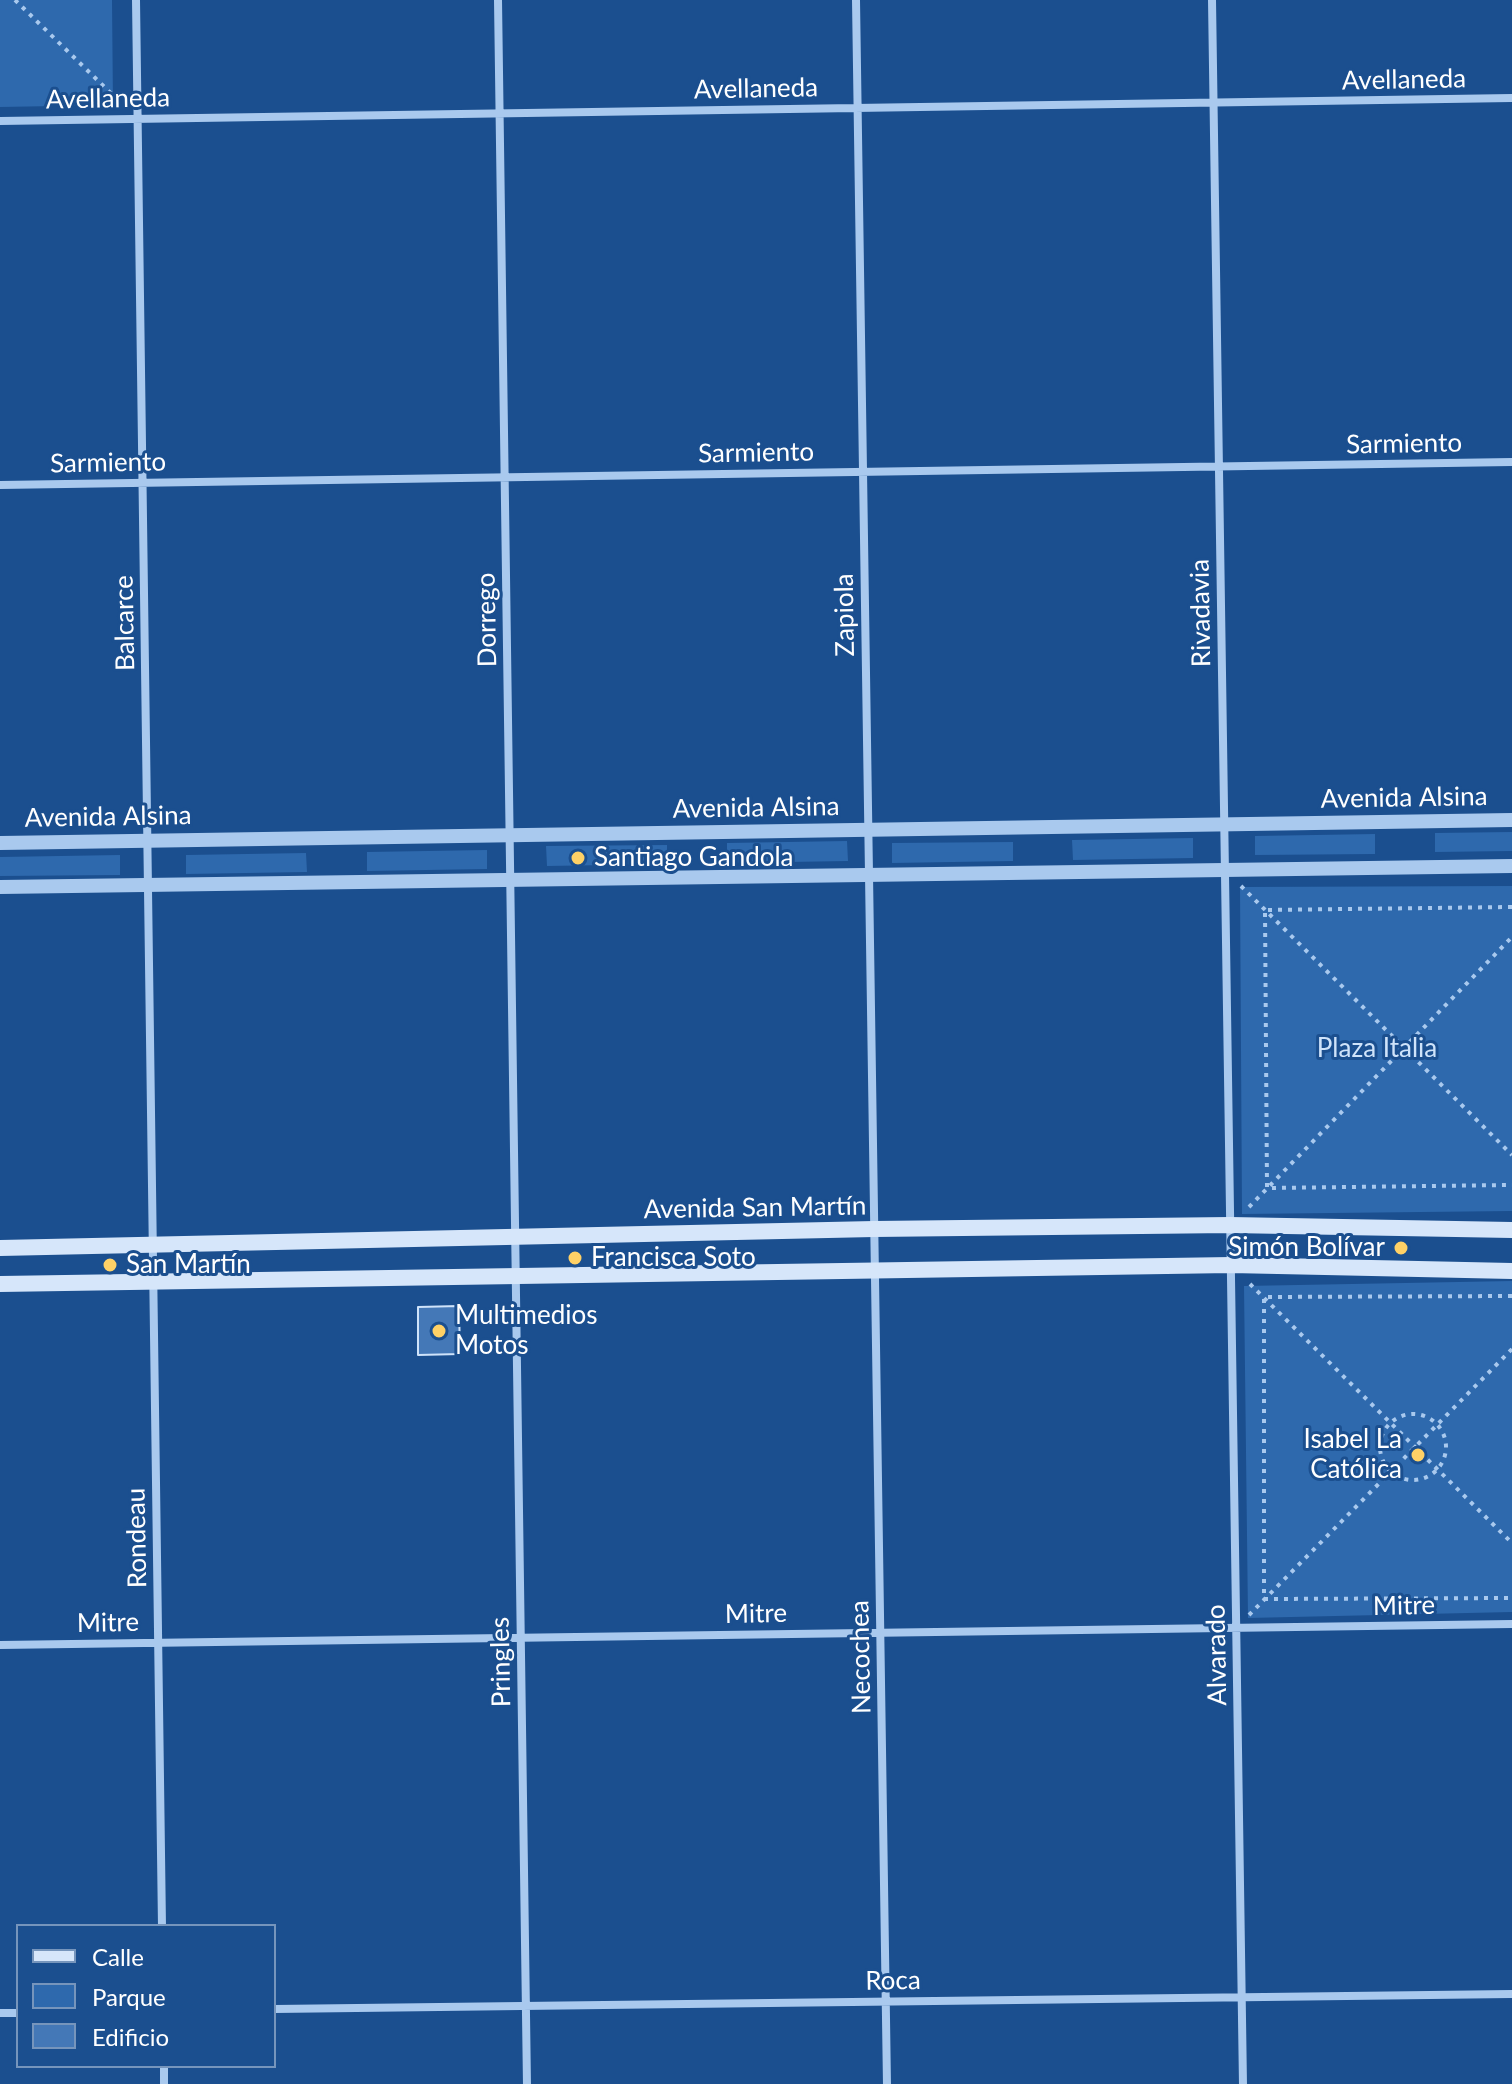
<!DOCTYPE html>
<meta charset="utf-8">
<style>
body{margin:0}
#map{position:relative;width:1512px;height:2084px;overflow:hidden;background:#1b4f8f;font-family:Lato,sans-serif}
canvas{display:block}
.legend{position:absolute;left:16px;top:1924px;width:260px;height:144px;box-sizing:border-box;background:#1b4f8f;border:2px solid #7695bc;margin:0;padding:10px 14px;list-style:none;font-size:24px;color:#fff}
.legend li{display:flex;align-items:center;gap:16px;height:40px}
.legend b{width:40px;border:2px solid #7695bc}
</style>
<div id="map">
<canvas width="1512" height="2084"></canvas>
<ul class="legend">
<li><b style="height:10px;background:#d6e6fa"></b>Calle</li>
<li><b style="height:22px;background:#2e69ad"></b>Parque</li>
<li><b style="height:22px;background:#4478b7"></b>Edificio</li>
</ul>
</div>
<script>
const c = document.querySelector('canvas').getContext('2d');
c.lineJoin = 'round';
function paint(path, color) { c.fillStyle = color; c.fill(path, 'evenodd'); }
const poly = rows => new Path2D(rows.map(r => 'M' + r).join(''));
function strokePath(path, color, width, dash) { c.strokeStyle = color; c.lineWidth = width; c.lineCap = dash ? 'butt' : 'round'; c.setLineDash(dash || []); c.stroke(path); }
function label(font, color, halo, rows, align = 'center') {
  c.font = font + ' Lato,sans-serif'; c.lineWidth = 6; c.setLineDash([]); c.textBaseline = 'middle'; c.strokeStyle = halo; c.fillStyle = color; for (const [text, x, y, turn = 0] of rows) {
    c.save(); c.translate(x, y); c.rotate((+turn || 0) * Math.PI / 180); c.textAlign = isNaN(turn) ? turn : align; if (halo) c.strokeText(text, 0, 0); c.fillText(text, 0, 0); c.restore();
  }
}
paint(poly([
 [0,0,112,0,113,105,0,107],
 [1512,832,1512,851,1435,852,1435,833],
 [1375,834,1375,854,1255,855,1255,836],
 [1193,838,1193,858,1073,860,1072,840],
 [847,841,848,861,727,863,727,843],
 [1013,842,1013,861,892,863,892,843],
 [667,845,667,864,547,866,546,846],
 [487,850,487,869,367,871,367,852],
 [306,853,307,872,186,874,186,855],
 [120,855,120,875,0,876,0,857],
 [1512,886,1512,1211,1242,1214,1240,887],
 [1512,1281,1512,1612,1248,1618,1244,1286]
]), '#2e69ad');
const building = poly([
 [459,1306,460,1354,418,1355,418,1307,459,1306]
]);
paint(building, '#4478b7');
strokePath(building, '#cfe3fa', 2);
strokePath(poly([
 [15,0,122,104],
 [1241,886,1512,1155],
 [1512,907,1265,910,1267,1188,1512,1185],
 [1249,1207,1512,937],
 [1250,1284,1512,1543],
 [1512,1296,1264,1297,1264,1599,1512,1598],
 '1380 1447a33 33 0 1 1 66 0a33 33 0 1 1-66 0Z',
 [1249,1615,1512,1349]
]), '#a9c9ee', 4, [4, 6]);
strokePath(poly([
 [136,0,162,1926],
 [498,0,527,2084],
 [856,0,887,2084],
 [1212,0,1243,2084],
 [0,121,1512,98],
 [0,485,1512,462],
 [0,1645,1512,1624],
 [274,2009,1512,1994],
 [0,2013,18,2013],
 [164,2066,164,2084]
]), '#a9c9ee', 8);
strokePath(poly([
 [0,843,1512,820],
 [0,887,1512,866]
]), '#a9c9ee', 14);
strokePath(poly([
 [0,1248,874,1229,1230,1225,1512,1230],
 [0,1284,1231,1265,1512,1271]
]), '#d6e6fa', 16);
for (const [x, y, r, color] of [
 [578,858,8,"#ffd166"],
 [1401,1248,8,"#ffd166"],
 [575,1258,8,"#ffd166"],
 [110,1265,8,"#ffd166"],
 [439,1331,8,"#ffd166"],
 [1418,1455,8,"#ffd166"]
]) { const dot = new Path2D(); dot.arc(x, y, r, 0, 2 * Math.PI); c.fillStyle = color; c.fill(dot); strokePath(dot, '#1b4f8f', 3); }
label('26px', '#fff', '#1b4f8f', [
 ["Avellaneda",1404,80,-1],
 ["Avellaneda",756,89,-1],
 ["Avellaneda",108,99,-1],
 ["Sarmiento",1404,444,-1],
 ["Sarmiento",756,453,-1],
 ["Sarmiento",108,463,-1],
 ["Rivadavia",1201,613,-91],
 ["Zapiola",845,615,-91],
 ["Dorrego",487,620,-91],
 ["Balcarce",125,623,-91],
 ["Avenida Alsina",1404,798,-1],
 ["Avenida Alsina",756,808,-1],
 ["Avenida Alsina",108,817,-1],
 ["Avenida San Martín",755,1208,-1],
 ["Rondeau",137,1538,-91],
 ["Mitre",1404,1606,-1],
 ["Mitre",756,1614,-1],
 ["Mitre",108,1623,-1],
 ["Alvarado",1217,1655,-91],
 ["Necochea",861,1657,-91],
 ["Pringles",501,1662,-91],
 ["Roca",893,1981,-1]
]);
label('26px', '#fff', '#1b4f8f', [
 ["Santiago Gandola",594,858],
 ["Simón Bolívar",1385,1248,"right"],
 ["Francisca Soto",591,1258],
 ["San Martín",126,1265],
 ["Multimedios",455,1316],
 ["Motos",455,1346],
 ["Isabel La",1402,1440,"right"],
 ["Católica",1402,1470,"right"]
], 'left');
label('26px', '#cfe3fa', '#1b4f8f', [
 ["Plaza Italia",1377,1049]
]);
</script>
